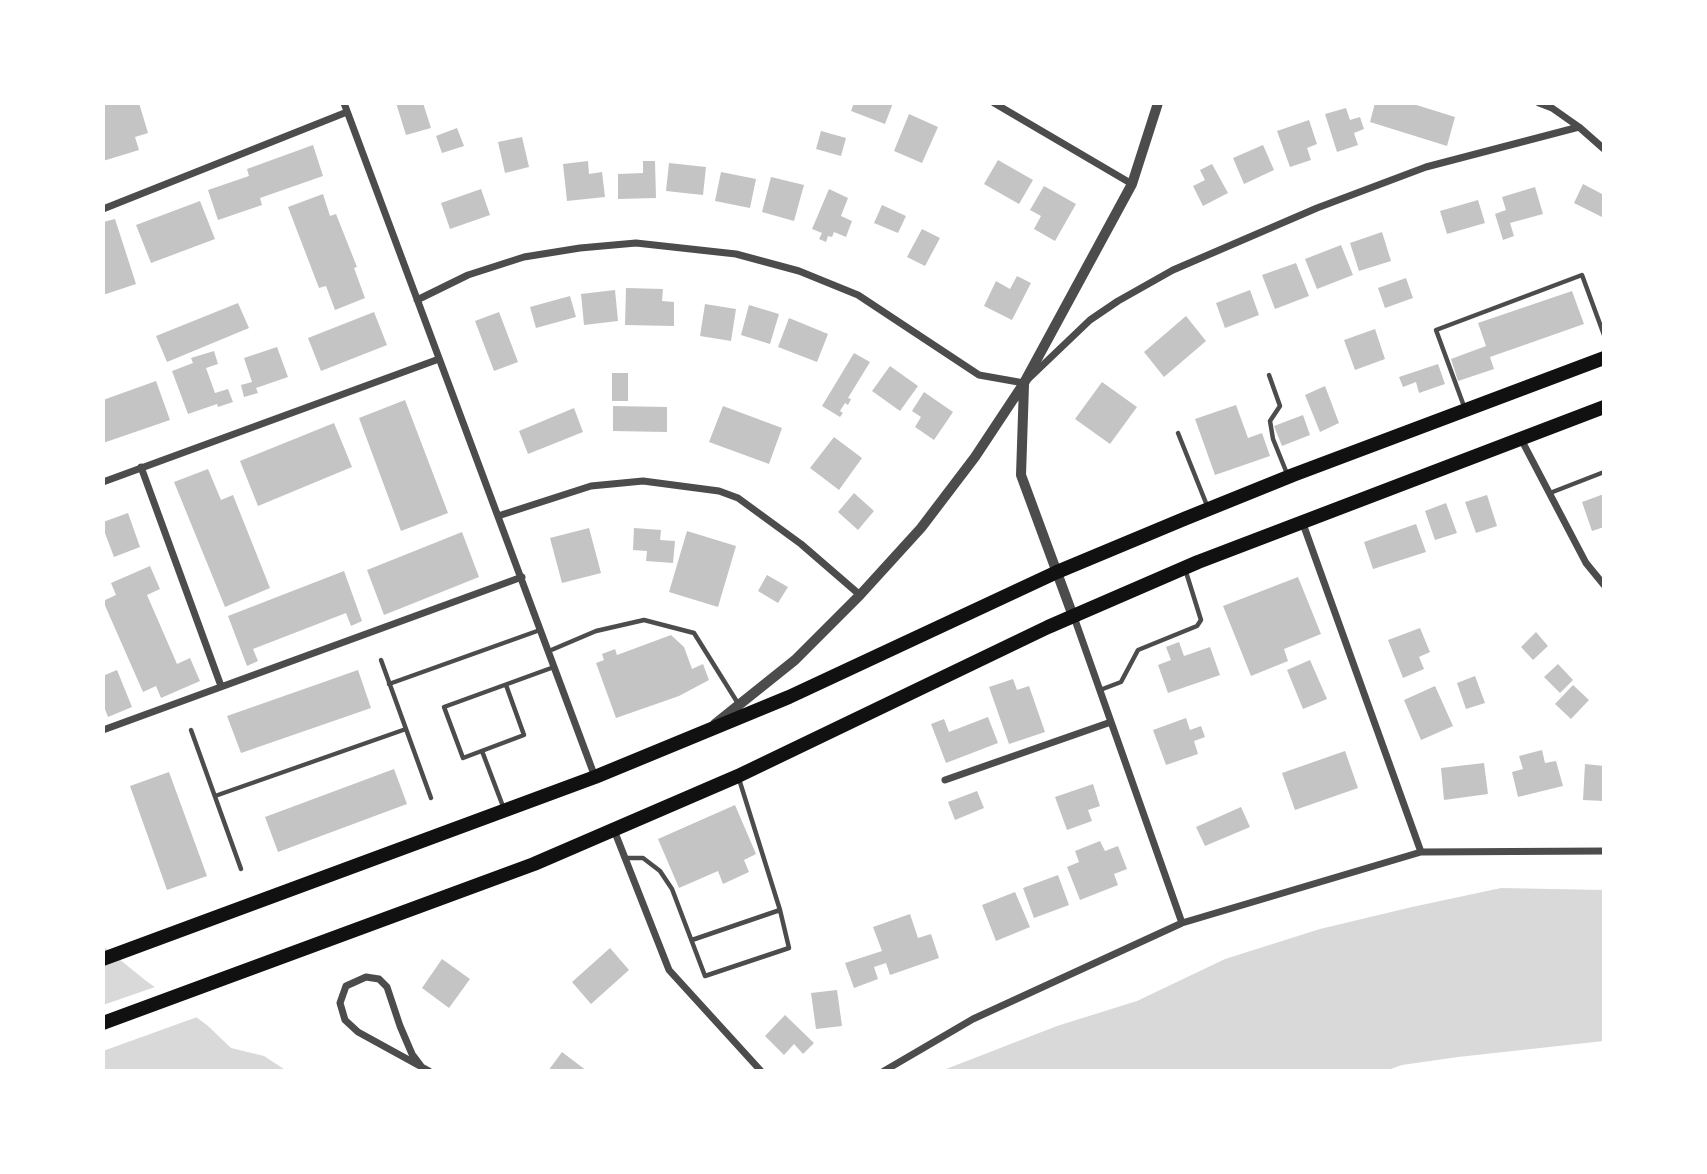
<!DOCTYPE html>
<style>
body{margin:0}
#map{position:relative;width:1707px;height:1174px;overflow:hidden;background:#fff;font-family:Lora,serif}
canvas{display:block}
.frame{position:absolute;inset:0;border:105px solid #fff;pointer-events:none}
</style>
<div id="map">
<canvas width="1707" height="1174"></canvas>
<div class="frame"></div>
</div>
<script>
const c = document.querySelector('canvas').getContext('2d');
c.lineJoin = 'round';
function paint(path, color) { c.fillStyle = color; c.fill(path, 'evenodd'); }
const poly = rows => new Path2D(rows.map(r => 'M' + r).join(''));
function strokePath(path, color, width, dash) { c.strokeStyle = color; c.lineWidth = width; c.lineCap = dash ? 'butt' : 'round'; c.setLineDash(dash || []); c.stroke(path); }
paint(poly([
 [1501,888,1604,890,1604,1041,1458,1057,1402,1065,1385,1071,941,1071,1057,1026,1137,1001,1225,959,1320,929,1412,907],
 [103,946,145,980,207,1025,231,1048,264,1056,287,1071,103,1071]
]), '#d9d9d9');
paint(poly([
 [158,986,200,1016,103,1051,103,1005]
]), '#fff');
paint(poly([
 [103,103,139,103,148,133,135,137,139,150,103,161],
 [396,103,423,103,431,128,406,135],
 [854,103,893,103,885,124,851,111],
 [1375,103,1410,103,1455,117,1447,146,1370,122],
 [1346,108,1350,120,1360,117,1364,129,1354,133,1358,145,1337,152,1325,114],
 [909,114,938,127,922,163,894,151],
 [1309,120,1317,144,1307,148,1311,160,1290,167,1277,131],
 [457,128,464,146,442,153,436,136],
 [821,131,846,138,841,156,816,149],
 [522,137,529,167,505,173,498,142],
 [313,145,323,176,260,198,262,205,218,220,208,190,249,176,247,169],
 [1263,145,1274,170,1244,184,1233,158],
 [998,160,1033,180,1019,204,984,184],
 [588,161,589,174,602,172,605,197,567,201,563,164],
 [643,161,655,161,656,198,618,199,618,174,643,173],
 [669,163,706,167,703,195,666,191],
 [1212,164,1228,193,1203,206,1193,186,1205,180,1200,170],
 [721,172,756,179,750,208,715,201],
 [771,177,804,185,794,221,762,212],
 [1583,184,1604,195,1604,218,1574,203],
 [1044,186,1076,204,1055,241,1034,229,1041,216,1030,210],
 [1535,187,1543,214,1510,223,1514,236,1503,240,1495,214,1506,210,1502,197],
 [481,189,490,215,450,229,441,203],
 [829,189,848,198,841,216,852,221,846,237,834,232,832,237,828,236,826,242,819,239,822,233,812,229],
 [323,194,330,216,336,214,357,267,354,268,365,298,335,310,326,286,319,288,288,207],
 [1478,200,1485,223,1447,234,1440,211],
 [200,201,215,239,151,263,136,225],
 [882,205,906,216,898,233,874,223],
 [115,219,136,284,103,295,103,222],
 [922,229,940,238,925,266,907,257],
 [1382,232,1391,261,1359,271,1350,243],
 [1341,245,1353,275,1317,289,1305,259],
 [1296,263,1309,296,1275,309,1262,275],
 [1017,276,1031,283,1012,320,984,306,996,281,1010,289],
 [1406,278,1413,298,1385,308,1378,288],
 [626,288,663,289,662,301,674,302,674,326,625,325],
 [615,290,618,321,584,325,581,294],
 [1250,290,1259,315,1225,328,1216,303],
 [1572,291,1584,324,1490,357,1494,369,1458,381,1451,359,1486,346,1478,323],
 [570,296,576,317,536,328,530,307],
 [238,303,249,328,167,362,156,336],
 [705,304,736,309,731,341,700,336],
 [749,305,779,314,770,344,741,335],
 [374,312,387,345,321,371,308,338],
 [499,312,518,362,494,371,475,321],
 [1186,316,1206,341,1164,377,1144,352],
 [789,318,828,334,817,362,778,347],
 [1375,329,1385,359,1355,370,1344,340],
 [277,347,288,377,256,388,258,393,244,397,241,385,252,382,244,358],
 [214,351,218,364,206,368,215,393,228,389,233,402,218,407,217,404,188,414,172,371,193,363,191,358],
 [854,353,870,362,848,398,851,399,848,405,845,403,840,411,843,413,840,417,822,406],
 [1438,364,1445,384,1419,393,1416,382,1403,387,1399,377],
 [890,366,918,386,900,411,872,391],
 [612,373,628,373,628,401,612,401],
 [156,381,170,420,103,443,103,400],
 [1102,382,1137,407,1110,444,1075,419],
 [1325,386,1339,423,1320,432,1305,395],
 [924,392,953,412,934,440,915,427,921,417,912,411],
 [405,400,448,513,401,531,359,418],
 [1236,405,1248,438,1262,433,1270,456,1215,475,1195,419],
 [613,406,667,407,667,432,613,431],
 [723,406,782,428,769,464,709,442],
 [574,408,583,432,528,454,519,431],
 [1303,415,1310,435,1282,446,1274,426],
 [334,423,352,467,258,506,240,461],
 [834,437,862,458,839,490,810,468],
 [208,469,221,500,233,495,270,588,225,607,174,482],
 [854,493,874,511,858,530,838,512],
 [1604,494,1604,527,1592,531,1582,502],
 [1487,495,1497,526,1476,533,1465,502],
 [1446,503,1457,533,1435,540,1425,511],
 [128,513,140,547,114,557,103,528,103,522],
 [1416,524,1426,552,1373,569,1364,542],
 [589,528,601,573,562,583,550,538],
 [634,528,661,530,660,540,675,541,673,563,646,561,647,551,633,550],
 [687,531,736,546,718,607,669,592],
 [462,532,479,577,384,615,367,570],
 [150,566,160,589,147,595,177,664,190,658,200,681,161,698,156,686,143,692,103,601,116,595,111,583],
 [344,571,362,621,351,626,346,613,253,649,258,661,247,666,228,616],
 [767,575,788,587,778,603,758,591],
 [1298,577,1321,634,1284,649,1288,661,1251,676,1223,606],
 [1420,628,1430,652,1419,657,1424,669,1403,678,1388,640],
 [1536,632,1548,646,1533,660,1521,647],
 [671,635,684,647,692,669,703,664,709,680,679,696,616,718,596,663,604,660,602,654,615,649,617,655],
 [1179,642,1184,656,1210,647,1220,675,1168,693,1158,665,1171,660,1166,647],
 [1310,660,1327,699,1303,709,1287,670],
 [1558,664,1573,680,1560,693,1544,677],
 [103,670,105,675,117,670,132,707,108,717,103,704],
 [358,670,371,708,241,753,227,716],
 [1475,676,1485,703,1466,709,1457,683],
 [1013,679,1017,690,1029,686,1045,732,1009,744,989,687],
 [1573,685,1589,700,1571,719,1555,704],
 [1435,686,1453,726,1421,740,1404,700],
 [988,717,998,743,946,763,931,724,944,719,949,732],
 [1186,718,1190,730,1201,726,1205,737,1194,741,1198,754,1166,765,1153,730],
 [1542,750,1545,763,1556,761,1563,786,1518,797,1512,772,1523,769,1519,756],
 [1345,751,1358,788,1295,810,1282,773],
 [1484,763,1488,794,1444,800,1441,768],
 [1585,764,1604,766,1604,801,1583,800],
 [394,769,407,804,278,852,265,817],
 [169,772,207,876,167,890,130,786],
 [1093,784,1100,806,1088,810,1092,821,1067,830,1055,797],
 [977,791,984,808,955,820,948,802],
 [735,805,756,854,744,860,749,872,723,884,718,871,679,888,658,839],
 [1241,807,1250,827,1205,846,1196,827],
 [1100,841,1105,851,1118,846,1127,869,1114,874,1118,885,1080,900,1067,867,1079,862,1075,851],
 [1058,875,1069,905,1034,918,1023,888],
 [1015,892,1030,927,996,941,982,905],
 [910,914,918,938,931,934,939,958,890,975,886,963,874,967,878,979,854,988,845,963,882,951,873,927],
 [610,948,629,970,591,1004,572,982],
 [442,959,470,979,449,1008,422,988],
 [837,990,842,1026,816,1029,811,993],
 [785,1015,814,1043,803,1054,794,1044,784,1055,765,1036],
 [562,1052,587,1071,548,1071]
]), '#c4c4c4');
strokePath(poly([
 [1269,375,1280,406,1270,421,1273,439,1288,476],
 [1465,409,1436,330,1582,275,1604,335],
 [1178,433,1208,508],
 [1550,493,1604,472],
 [549,651,596,631,644,620,694,633,739,705],
 [381,660,431,798],
 [389,684,540,630],
 [506,685,524,735,463,758,444,707,554,667],
 [1100,690,1121,682,1138,650,1197,626,1201,620,1186,572],
 [191,730,241,869],
 [482,751,504,809],
 [215,796,406,729],
 [626,858,643,858,660,871,672,889,705,976,789,948,780,910,739,779],
 [692,940,780,910]
]), '#4c4c4c', 4.5);
strokePath(poly([
 [344,103,595,777],
 [994,103,1132,184],
 [1539,103,1552,108,1579,127,1604,149],
 [103,209,347,112],
 [417,300,468,275,524,257,580,248,636,243,736,254,799,271,858,295,979,375,1024,383,1090,320,1118,301,1173,270,1317,208,1426,167,1579,127],
 [1521,439,1586,563,1604,585],
 [141,467,221,686],
 [103,482,439,359],
 [498,516,591,486,643,481,719,491,738,498,801,544,860,595],
 [1302,521,1421,852],
 [1074,617,1182,923],
 [103,730,522,577],
 [945,780,1111,722],
 [614,830,669,970,761,1071],
 [421,1066,412,1054,400,1026,387,987,379,979,366,977,346,986,340,1003,345,1020,358,1032,429,1071],
 [884,1071,973,1019,1182,923,1421,852,1604,851]
]), '#4c4c4c', 7);
strokePath(poly([
 [1024,385,1021,475,1073,616],
 [715,724,795,660,860,595,921,528,975,457,1024,383,1132,184,1158,103]
]), '#4c4c4c', 10);
strokePath(poly([
 [103,959,595,777,789,697,1057,572,1184,519,1293,475,1604,358],
 [103,1023,534,864,738,776,1048,627,1198,562,1604,407]
]), '#111', 14);
</script>
